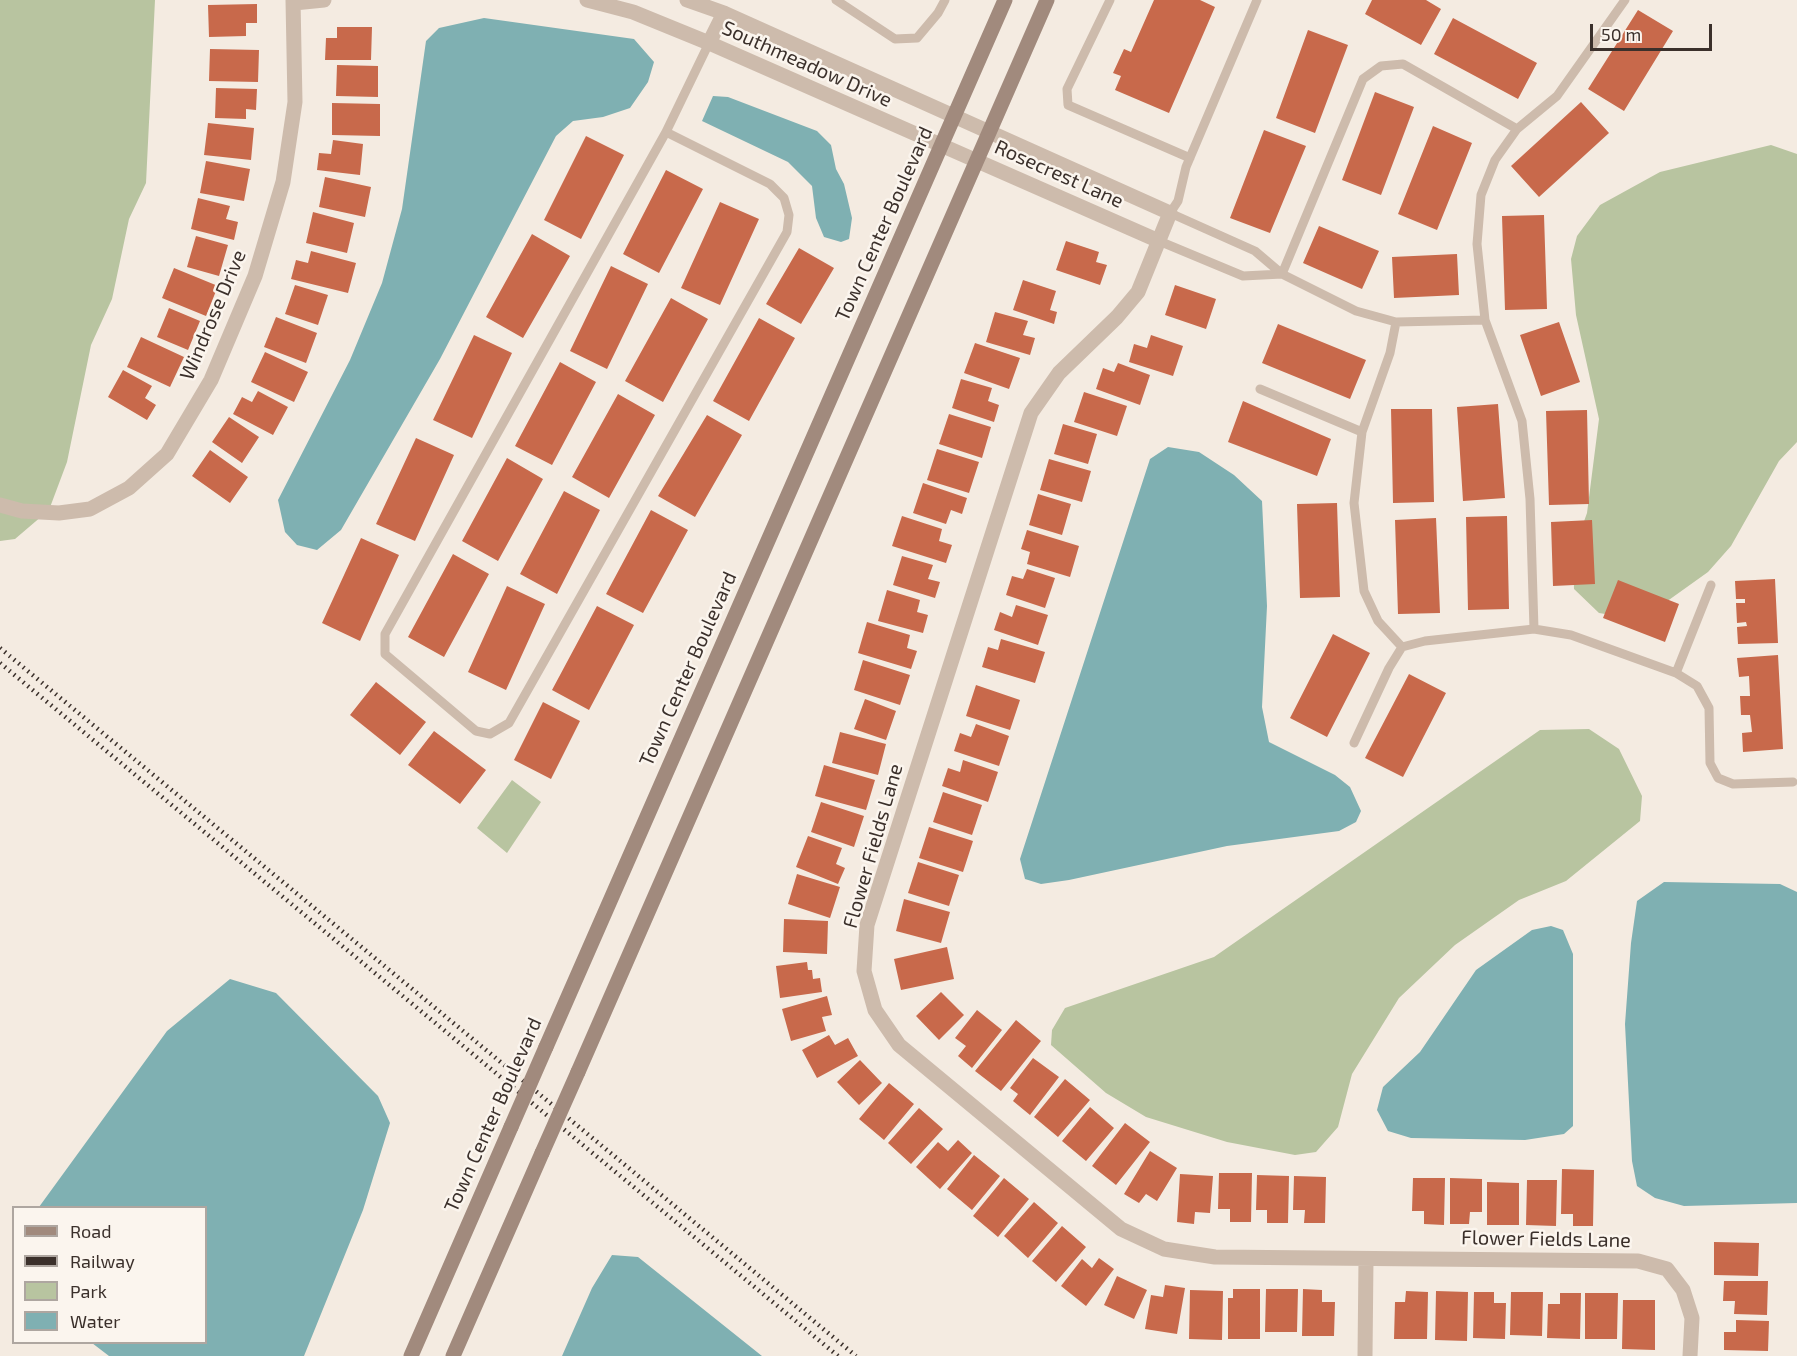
<!DOCTYPE html>
<style>
body{margin:0}
#map{position:relative;width:1797px;height:1356px;overflow:hidden;background:#f4ebe1;font-family:"Exo 2",sans-serif}
canvas{display:block}
.legend{position:absolute;left:12px;top:1206px;width:195px;height:138px;box-sizing:border-box;background:#fbf5ee;border:2px solid #aea6a0;margin:0;padding:8px 10px;list-style:none;font-size:18px;color:#3b302b}
.legend li{display:flex;align-items:center;gap:12px;height:30px}
.legend b{width:30px;border:2px solid #aea6a0}
.scale{position:absolute;left:1590px;top:24px;width:122px;height:27px;box-sizing:border-box;border:3px solid #3b302b;border-top:0;padding-left:8px;font-size:18px;line-height:21px;white-space:nowrap;color:#3b302b;-webkit-text-stroke:4px #fbf5ee;paint-order:stroke}
</style>
<div id="map">
<canvas width="1797" height="1356"></canvas>
<ul class="legend">
<li><b style="height:8px;background:#a18a7d"></b>Road</li>
<li><b style="height:8px;background:#3b302b"></b>Railway</li>
<li><b style="height:16px;background:#b8c4a0"></b>Park</li>
<li><b style="height:16px;background:#7fb0b2"></b>Water</li>
</ul>
<div class="scale">50 m</div>
</div>
<script>
const c = document.querySelector('canvas').getContext('2d');
c.lineJoin = 'round';
function paint(path, color) { c.fillStyle = color; c.fill(path, 'evenodd'); }
const poly = rows => new Path2D(rows.map(r => 'M' + r).join(''));
function strokePath(path, color, width, dash) { c.strokeStyle = color; c.lineWidth = width; c.lineCap = dash ? 'butt' : 'round'; c.setLineDash(dash || []); c.stroke(path); }
function label(font, color, halo, rows, align = 'center') {
  c.font = font + ' "Exo 2",sans-serif'; c.lineWidth = 5; c.setLineDash([]); c.textBaseline = 'middle'; c.strokeStyle = halo; c.fillStyle = color; for (const [text, x, y, turn = 0] of rows) {
    c.save(); c.translate(x, y); c.rotate((+turn || 0) * Math.PI / 180); c.textAlign = isNaN(turn) ? turn : align; if (halo) c.strokeText(text, 0, 0); c.fillText(text, 0, 0); c.restore();
  }
}
paint(poly([
 [0,0,155,0,146,183,129,219,112,299,91,345,67,462,49,510,15,539,0,541],
 [1771,145,1797,154,1797,442,1779,461,1731,546,1708,572,1666,602,1630,618,1599,613,1574,589,1573,552,1587,513,1599,419,1576,315,1571,259,1577,236,1600,205,1660,172],
 [1589,729,1619,749,1642,796,1640,821,1566,881,1519,900,1455,945,1399,998,1352,1074,1338,1127,1316,1152,1295,1155,1227,1142,1146,1117,1106,1093,1051,1045,1052,1030,1065,1008,1214,957,1540,730],
 [512,780,541,802,507,853,477,828]
]), '#b8c4a0');
paint(poly([
 [484,18,634,39,654,62,648,82,630,108,603,117,573,121,556,136,440,359,341,530,317,550,297,545,285,532,278,500,350,360,382,283,402,209,426,41,439,28],
 [713,96,728,97,817,131,831,145,836,169,844,184,852,218,849,239,841,242,824,237,816,218,812,186,788,162,702,121],
 [1168,447,1199,452,1234,475,1262,501,1267,606,1262,707,1269,742,1335,775,1350,787,1361,811,1356,822,1339,831,1227,846,1069,880,1041,884,1025,879,1020,859,1150,459],
 [1664,882,1780,884,1797,892,1797,1203,1684,1206,1655,1198,1637,1186,1632,1161,1625,1024,1631,943,1637,901],
 [1551,926,1563,930,1573,954,1573,1126,1564,1134,1525,1140,1411,1138,1388,1131,1377,1110,1383,1087,1420,1052,1476,970,1532,930],
 [230,979,276,993,378,1096,390,1123,363,1210,304,1356,109,1356,92,1343,206,1342,206,1208,39,1207,167,1031],
 [612,1255,638,1257,762,1356,562,1356,592,1288]
]), '#7fb0b2');
paint(poly([
 [1154,0,1200,0,1215,7,1169,113,1115,90,1121,76,1113,73,1124,49,1131,52],
 [1372,0,1426,0,1441,9,1421,45,1365,14],
 [257,4,257,23,246,23,246,36,209,37,208,5],
 [1638,10,1673,31,1624,111,1588,89],
 [1453,18,1537,63,1518,99,1434,54],
 [337,27,372,27,371,60,325,60,326,38,337,38],
 [1308,30,1348,45,1315,133,1276,118],
 [210,49,259,50,258,82,209,81],
 [337,65,378,66,378,97,336,96],
 [216,88,257,89,256,110,246,109,246,119,215,118],
 [1375,92,1414,107,1381,195,1342,180],
 [1581,102,1609,133,1539,197,1511,166],
 [332,103,380,104,380,136,332,135],
 [208,123,254,128,251,160,204,155],
 [1433,126,1472,143,1437,230,1398,214],
 [1264,130,1306,146,1270,233,1230,218],
 [586,136,624,155,581,239,544,220],
 [333,140,363,144,360,175,317,170,319,153,331,154],
 [206,161,250,169,244,201,200,193],
 [666,170,703,189,659,273,623,254],
 [325,177,371,187,365,217,319,207],
 [198,198,230,206,226,219,238,222,234,240,191,229],
 [720,202,759,219,720,305,681,288],
 [313,212,354,223,347,253,306,243],
 [1544,215,1547,309,1505,310,1502,216],
 [1319,226,1379,251,1362,289,1303,263],
 [532,234,570,256,523,338,486,317],
 [196,236,228,245,219,276,187,267],
 [1066,241,1099,252,1096,262,1107,265,1100,285,1056,270],
 [799,248,834,268,801,324,766,304],
 [311,251,356,263,348,293,291,279,296,260,308,263],
 [1457,254,1459,295,1394,298,1392,257],
 [611,266,648,284,607,369,570,351],
 [174,268,218,286,206,316,162,298],
 [1023,280,1056,291,1050,310,1057,312,1054,324,1013,310],
 [295,285,328,295,318,325,285,314],
 [1175,285,1216,299,1206,329,1165,315],
 [671,298,708,319,663,402,625,381],
 [169,308,200,321,188,350,157,337],
 [995,312,1028,321,1023,335,1035,338,1030,355,986,342],
 [276,317,317,333,306,363,264,347],
 [759,318,795,338,749,421,713,401],
 [1559,322,1580,382,1541,396,1520,335],
 [1278,324,1366,360,1350,399,1262,363],
 [474,335,512,353,472,438,433,420],
 [1151,335,1183,346,1173,376,1129,362,1134,344,1147,348],
 [141,337,184,357,170,387,127,367],
 [975,343,1020,358,1009,389,964,373],
 [265,352,308,372,294,402,251,382],
 [560,362,596,382,552,465,515,446],
 [1118,363,1150,375,1140,405,1096,389,1103,368,1114,372],
 [123,370,152,386,145,398,156,405,147,420,108,397],
 [961,379,992,388,988,401,999,405,994,422,952,408],
 [258,391,288,407,273,435,233,414,242,397,252,402],
 [1084,392,1127,406,1117,436,1074,422],
 [618,394,655,415,609,498,572,477],
 [1243,401,1331,439,1317,476,1228,442],
 [1498,404,1505,498,1463,501,1457,407],
 [1391,409,1432,409,1434,502,1393,503],
 [1587,410,1589,504,1549,505,1546,411],
 [949,414,991,427,982,458,939,444],
 [707,415,742,435,695,517,658,496],
 [229,417,259,437,242,463,212,442],
 [1063,424,1097,434,1088,464,1054,454],
 [416,438,454,455,415,541,376,524],
 [937,449,979,462,969,493,927,480],
 [210,450,248,477,230,503,192,476],
 [507,458,543,479,498,561,462,541],
 [1049,459,1091,471,1082,502,1040,490],
 [923,483,967,498,962,514,951,510,946,524,913,513],
 [564,491,600,510,557,594,520,574],
 [1038,494,1071,504,1062,535,1029,525],
 [1337,503,1340,597,1300,598,1297,504],
 [651,510,688,530,643,613,606,594],
 [902,516,942,529,939,541,952,545,946,563,892,546],
 [1507,516,1509,609,1468,610,1466,517],
 [1436,518,1440,613,1398,614,1395,520],
 [1592,520,1595,584,1553,586,1551,522],
 [1027,530,1079,546,1070,577,1027,564,1030,552,1021,549],
 [361,538,399,555,360,641,322,623],
 [453,554,489,574,444,657,408,637],
 [902,556,933,565,928,579,940,582,935,598,893,585],
 [1027,569,1055,578,1045,608,1006,595,1012,576,1023,579],
 [1775,579,1778,643,1738,644,1737,627,1747,626,1746,622,1737,623,1736,603,1745,603,1745,599,1736,599,1735,581],
 [1618,580,1679,604,1665,642,1603,618],
 [507,586,545,604,506,690,468,672],
 [887,590,920,600,917,612,928,615,923,633,878,621],
 [1016,605,1048,615,1038,645,994,630,1000,612,1012,617],
 [597,606,634,625,589,710,552,690],
 [867,622,910,635,907,648,917,651,911,669,858,653],
 [1333,634,1370,653,1327,737,1290,718],
 [1001,639,1045,652,1035,683,982,667,988,647,998,650],
 [1778,655,1783,749,1743,752,1742,733,1752,732,1750,715,1741,715,1740,696,1750,696,1749,676,1739,677,1737,658],
 [863,660,910,675,900,705,854,690],
 [1409,674,1446,693,1403,777,1365,758],
 [376,682,426,722,400,755,350,715],
 [976,685,1020,700,1010,730,966,716],
 [865,699,896,711,886,740,854,729],
 [543,702,580,721,551,779,514,760],
 [976,724,1009,736,999,766,954,751,960,733,971,737],
 [434,731,486,770,460,804,408,765],
 [840,732,886,744,878,775,832,763],
 [963,760,998,772,988,802,942,786,948,768,960,772],
 [824,765,875,780,866,810,815,796],
 [943,792,982,805,972,835,933,822],
 [821,802,864,816,854,847,811,832],
 [929,827,973,841,963,872,919,858],
 [808,836,842,848,836,864,845,868,838,884,796,867],
 [918,862,959,875,949,906,908,893],
 [797,874,840,887,830,918,788,904],
 [904,899,950,912,941,943,896,931],
 [784,919,828,921,827,954,783,952],
 [947,947,954,979,901,990,894,959],
 [807,962,808,970,812,970,813,979,820,978,822,992,780,998,776,966],
 [941,992,964,1015,939,1040,916,1016],
 [827,996,832,1015,822,1017,826,1031,791,1041,782,1009],
 [977,1010,1002,1030,972,1068,958,1056,966,1046,955,1038],
 [1016,1020,1041,1041,1001,1091,975,1071],
 [829,1035,835,1045,848,1038,858,1056,817,1078,802,1050],
 [1033,1058,1059,1077,1030,1115,1013,1101,1018,1094,1010,1088],
 [860,1060,882,1083,859,1105,837,1082],
 [1065,1079,1090,1100,1058,1137,1034,1117],
 [889,1083,914,1104,884,1140,859,1119],
 [1090,1107,1114,1128,1086,1161,1062,1141],
 [919,1108,943,1129,911,1164,888,1143],
 [1125,1123,1150,1142,1116,1185,1092,1166],
 [958,1140,972,1153,940,1189,916,1167,938,1142,948,1151],
 [1150,1151,1177,1168,1157,1201,1146,1194,1139,1203,1124,1194],
 [974,1155,1000,1176,972,1210,947,1189],
 [1562,1169,1594,1170,1593,1226,1573,1226,1573,1214,1561,1214],
 [1219,1173,1252,1173,1251,1222,1230,1222,1230,1209,1218,1209],
 [1180,1174,1213,1176,1210,1213,1195,1212,1194,1224,1177,1222],
 [1257,1175,1289,1176,1288,1223,1267,1223,1267,1210,1256,1210],
 [1294,1176,1326,1177,1325,1223,1304,1223,1305,1210,1293,1210],
 [1004,1178,1029,1199,998,1237,973,1216],
 [1413,1178,1445,1178,1444,1225,1424,1224,1424,1211,1412,1211],
 [1450,1178,1482,1179,1482,1212,1470,1212,1469,1224,1450,1224],
 [1527,1180,1557,1180,1556,1226,1526,1225],
 [1487,1182,1519,1183,1519,1225,1487,1225],
 [1034,1202,1058,1223,1028,1258,1004,1236],
 [1062,1226,1086,1247,1056,1282,1032,1261],
 [1714,1242,1759,1243,1758,1276,1714,1275],
 [1099,1258,1114,1269,1086,1306,1061,1286,1082,1259,1092,1268],
 [1117,1276,1147,1290,1134,1319,1104,1305],
 [1724,1281,1768,1281,1767,1315,1734,1314,1735,1301,1723,1301],
 [1165,1285,1185,1288,1177,1334,1145,1329,1151,1295,1163,1297],
 [1233,1289,1260,1289,1260,1339,1228,1339,1228,1298,1233,1298],
 [1266,1289,1298,1289,1297,1332,1265,1332],
 [1303,1289,1322,1290,1322,1302,1335,1302,1334,1336,1302,1336],
 [1190,1290,1223,1291,1222,1340,1189,1339],
 [1406,1291,1428,1292,1427,1339,1394,1339,1395,1302,1405,1302],
 [1436,1291,1468,1292,1467,1341,1435,1340],
 [1474,1292,1494,1292,1494,1303,1506,1303,1505,1339,1473,1338],
 [1511,1292,1543,1292,1542,1336,1510,1335],
 [1560,1293,1581,1293,1580,1339,1547,1338,1548,1304,1560,1304],
 [1585,1293,1618,1293,1617,1339,1585,1339],
 [1623,1300,1655,1300,1655,1350,1622,1349],
 [1736,1320,1769,1321,1768,1351,1724,1350,1724,1332,1736,1332]
]), '#c8694b');
strokePath(poly([
 [836,0,895,39,917,38,938,13,945,0],
 [1110,0,1067,89,1068,105,1190,158],
 [1257,0,1186,167,1178,201,1170,213,1255,251,1282,274,1356,311,1396,322,1485,320],
 [666,132,770,184,784,198,789,215,787,232,509,723,490,734,476,731,385,654,385,634,666,132,709,43],
 [1159,241,1243,276,1282,274],
 [1282,274,1363,79,1381,66,1403,64,1517,129],
 [1396,322,1390,353,1362,432,1354,503,1364,591,1378,621,1402,647],
 [1260,389,1362,432],
 [1534,629,1530,499,1522,421,1485,320,1477,244,1481,195,1495,160,1517,129,1557,96,1625,0],
 [1676,673,1711,585],
 [1354,743,1389,668,1402,647,1425,641,1534,629,1571,635,1676,673,1697,686,1709,708,1710,763,1718,778,1733,784,1793,782]
]), '#cdbbac', 9);
strokePath(poly([
 [587,0,633,12,709,43,1159,241],
 [687,0,724,13,1170,213,1138,292,1117,317,1059,373,1031,413,867,925,864,971,875,1010,899,1045,1121,1229,1164,1249,1215,1257,1638,1261,1667,1269,1683,1290,1692,1318,1690,1356],
 [294,3,324,0],
 [709,43,724,13],
 [0,505,22,511,59,513,90,509,129,488,167,454,211,380,255,276,283,182,295,102,293,0],
 [1365,1356,1366,1259]
]), '#cdbbac', 15);
strokePath(poly([
 [546,1047,1005,0],
 [578,1072,1047,0],
 [411,1356,511,1127],
 [453,1356,542,1153]
]), '#a18a7d', 15);
strokePath(poly([
 [0,648,856,1356],
 [0,663,838,1356]
]), '#3b302b', 4.5, [1.5, 4.5]);
strokePath(poly([
 [511,1127,546,1047],
 [542,1153,578,1072]
]), '#a18a7d', 15);
label('20px', '#3b302b', '#fbf5ee', [
 ["Southmeadow Drive",807,64,24],
 ["Rosecrest Lane",1059,174,24],
 ["Town Center Boulevard",884,224,-66],
 ["Windrose Drive",213,315,-67],
 ["Town Center Boulevard",688,669,-66],
 ["Flower Fields Lane",873,846,-74],
 ["Town Center Boulevard",493,1115,-66],
 ["Flower Fields Lane",1546,1239,1]
]);
</script>
